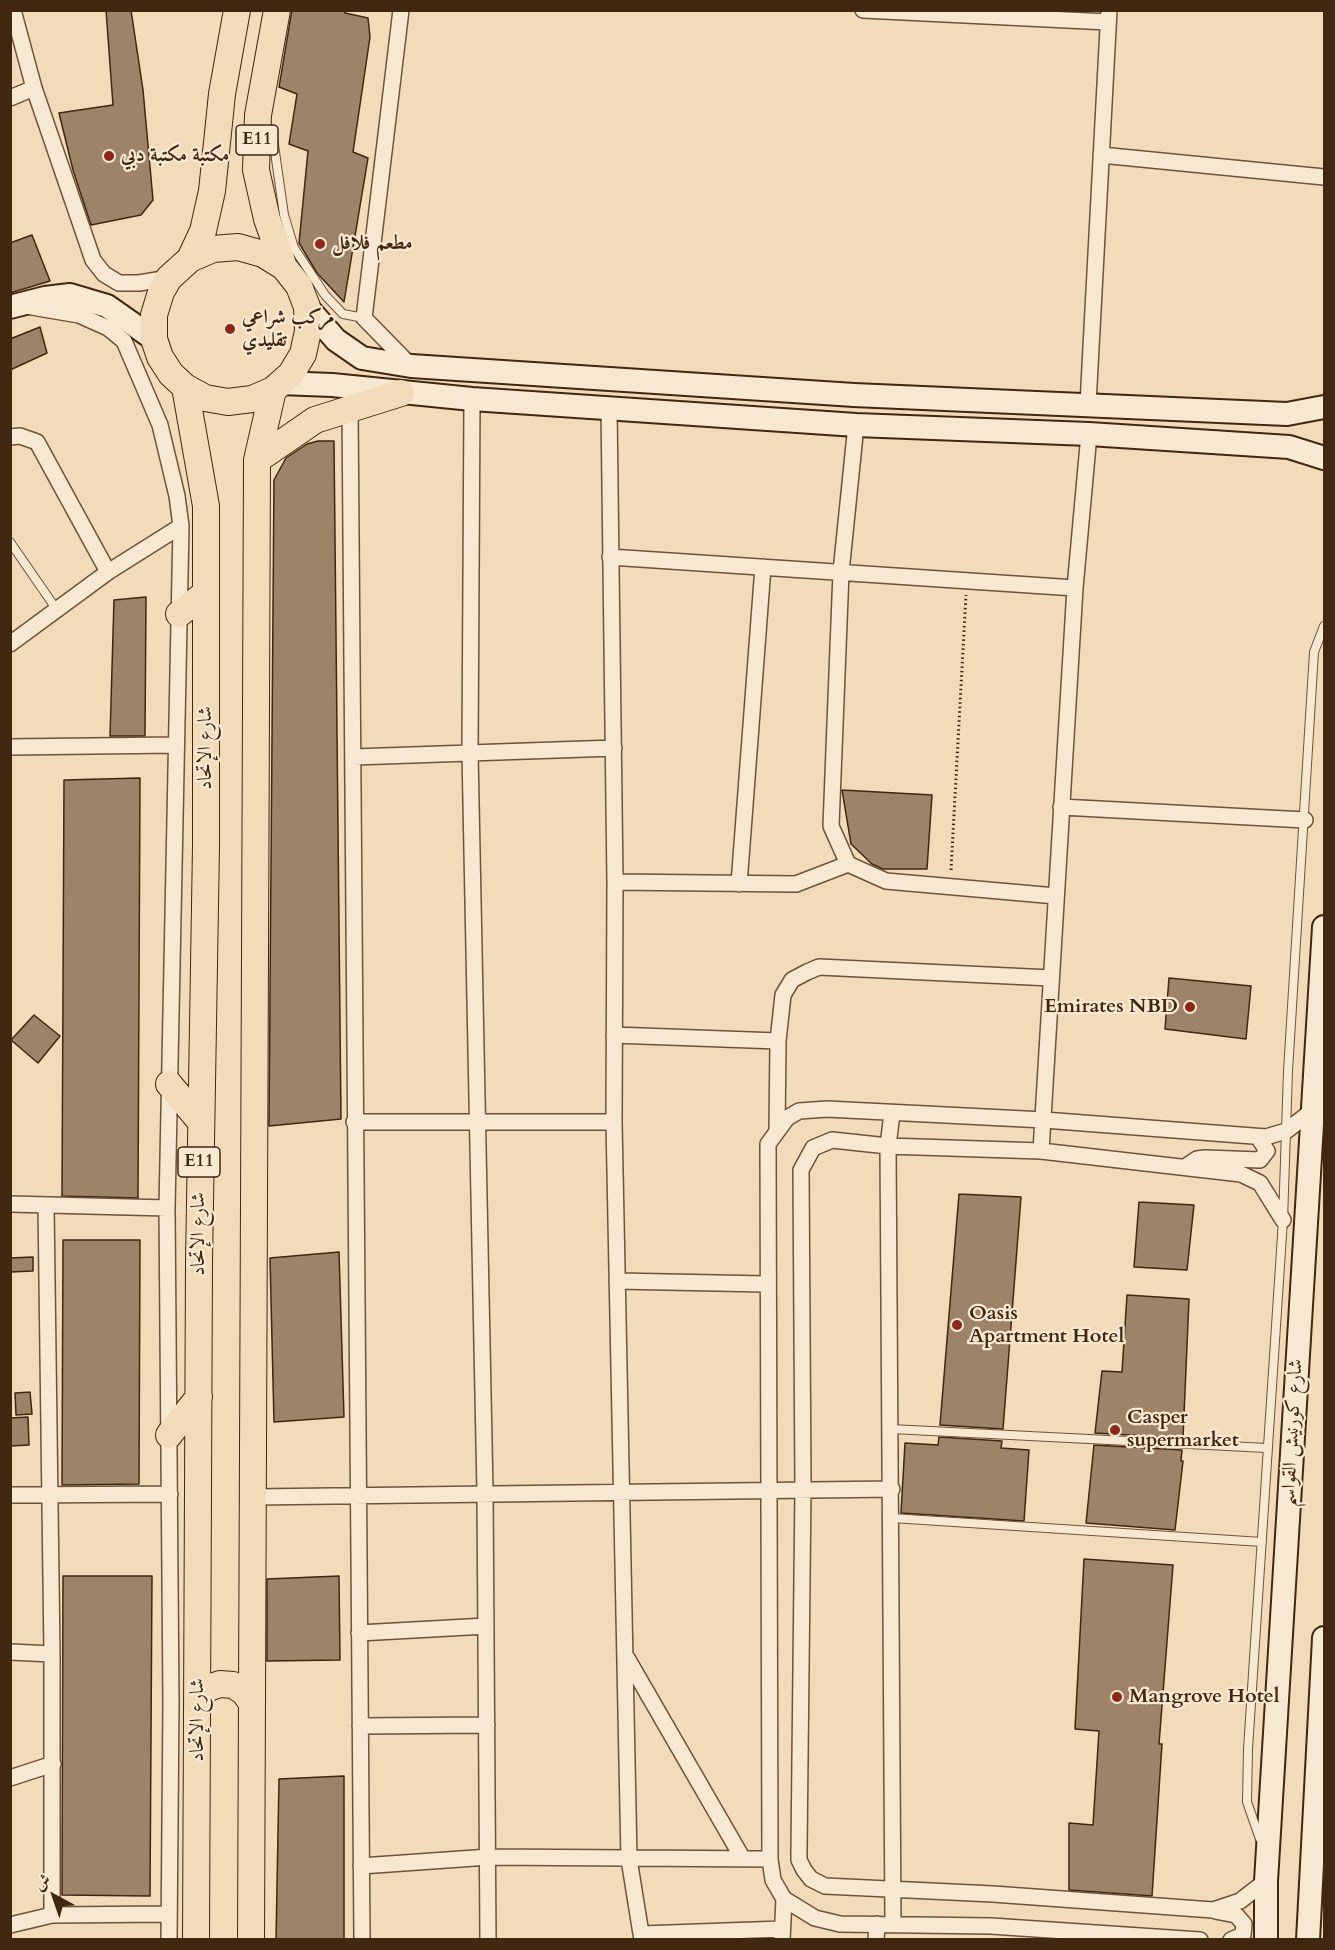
<!DOCTYPE html>
<meta charset="utf-8">
<style>
body{margin:0}
#map{position:relative;width:1335px;height:1950px;overflow:hidden;background:#f2dbb9;font-family:Cardo,Amiri,serif}
canvas{display:block}
.frame{position:absolute;inset:0;border:12px solid #412610;pointer-events:none}
.north{position:absolute;left:24px;top:1866px;width:60px;height:60px;-webkit-text-stroke:4px #f7e8d2;paint-order:stroke;rotate:320deg;font-size:16px;font-weight:700;line-height:24px;text-align:center;color:#412610}
.north::after{content:'';display:block;margin:auto;width:21px;height:27px;background:#412610;clip-path:polygon(50% 0,100% 100%,50% 72%,0 100%)}
</style>
<div id="map">
<canvas width="1335" height="1950"></canvas>
<div class="frame"></div>
<div class="north">ش</div>
</div>
<script>
const c = document.querySelector('canvas').getContext('2d');
c.lineJoin = 'round';
function paint(path, color) { c.fillStyle = color; c.fill(path, 'evenodd'); }
const poly = rows => new Path2D(rows.map(r => 'M' + r).join(''));
function strokePath(path, color, width, dash) { c.strokeStyle = color; c.lineWidth = width; c.lineCap = dash ? 'butt' : 'round'; c.setLineDash(dash || []); c.stroke(path); }
function label(font, color, halo, rows, align = 'center') {
  c.font = font + ' Cardo,Amiri,serif'; c.lineWidth = 4.5; c.setLineDash([]); c.textBaseline = 'middle'; c.strokeStyle = halo; c.fillStyle = color; for (const [text, x, y, turn = 0] of rows) {
    c.save(); c.translate(x, y); c.rotate((+turn || 0) * Math.PI / 180); c.textAlign = isNaN(turn) ? turn : align; if (halo) c.strokeText(text, 0, 0); c.fillText(text, 0, 0); c.restore();
  }
}
const building = poly([
 [106,10,131,10,143,90,153,200,141,215,91,225,73,170,59,113,113,105,106,10],
 [292,10,345,10,345,13,368,18,370,37,353,152,368,158,344,302,317,273,299,243,308,151,289,144,297,94,279,87,292,10],
 [32,235,50,281,10,293,10,243,32,235],
 [40,327,47,353,10,370,10,339,40,327],
 [318,441,334,441,341,1119,269,1126,274,480,286,458,307,444,318,441],
 [146,597,145,736,110,736,114,600,146,597],
 [140,778,138,1198,62,1196,64,780,140,778],
 [842,790,932,795,927,869,883,869,872,864,851,844,842,790],
 [1169,978,1251,986,1246,1039,1165,1029,1169,978],
 [34,1015,60,1036,38,1063,11,1040,34,1015],
 [959,1194,1021,1197,1003,1429,940,1425,959,1194],
 [1139,1202,1194,1205,1187,1270,1134,1267,1139,1202],
 [63,1240,140,1240,139,1484,62,1485,63,1240],
 [339,1252,344,1417,274,1422,270,1258,339,1252],
 [33,1257,33,1271,10,1272,10,1258,33,1257],
 [1127,1295,1189,1299,1183,1438,1095,1433,1102,1371,1122,1372,1127,1295],
 [30,1392,32,1414,16,1415,15,1393,30,1392],
 [28,1417,29,1445,10,1446,10,1418,28,1417],
 [939,1437,1002,1441,1001,1448,1029,1450,1024,1521,901,1513,905,1443,938,1445,939,1437],
 [1094,1445,1182,1450,1181,1461,1183,1461,1175,1530,1086,1523,1094,1445],
 [1084,1559,1173,1565,1159,1744,1162,1744,1152,1896,1069,1890,1069,1823,1093,1825,1099,1731,1075,1729,1084,1559],
 [63,1576,152,1576,150,1896,62,1895,63,1576],
 [339,1576,340,1660,267,1661,267,1579,339,1576],
 [344,1776,344,1940,276,1940,279,1779,344,1776]
]);
paint(building, '#9d8468');
strokePath(building, '#412610', 1.5);
const lane = poly([
 [266,124,273,138,284,215,294,248,325,295,343,314,364,318],
 [10,542,57,610],
 [891,1429,1267,1448],
 [892,1518,1262,1542],
 [1260,1839,1247,1802,1248,1749,1283,1220,1288,1071,1314,652,1324,626]
]);
const street = poly([
 [13,10,34,88,93,260,104,274,119,283,139,283,169,278],
 [401,10,364,318,411,366],
 [863,10,1108,22],
 [10,98,34,88],
 [1101,155,1324,177],
 [26,306,79,315,108,328,124,341,160,425,177,496,181,526,167,1208,171,1702,169,1940],
 [472,399,470,753,485,1492,488,1940],
 [1088,404,1109,10],
 [350,407,362,1940],
 [609,407,615,882,614,1122,629,1859,642,1940],
 [856,425,841,572,831,826,848,864,886,881,1056,896],
 [10,437,20,436,37,442,108,572],
 [610,557,1075,588],
 [10,644,108,572,181,526],
 [10,747,175,745],
 [354,757,614,748],
 [1061,807,1305,820],
 [615,882,796,884,848,864],
 [739,884,763,567],
 [614,1035,778,1041],
 [892,1113,888,1146,893,1924],
 [354,1122,614,1122],
 [777,1130,778,1041,783,995,792,980,807,972,819,967,1051,978],
 [1041,1151,1075,588,1089,434],
 [1185,1167,1197,1159,1205,1158,1260,1160,1267,1151,1258,1137],
 [10,1204,167,1208],
 [46,1205,52,1654,52,1915],
 [617,1281,766,1284],
 [10,1495,170,1494],
 [254,1497,892,1489],
 [359,1633,486,1626],
 [10,1652,52,1654],
 [627,1658,743,1859],
 [360,1726,487,1725],
 [10,1778,53,1764],
 [361,1866,489,1857,770,1859],
 [1266,1881,1240,1901,1213,1910,993,1894,825,1886,811,1879,804,1870,799,1860,799,1849,803,1488,801,1170,813,1148,832,1140,888,1146,1041,1151,1241,1174,1260,1183,1283,1220],
 [1215,1911,1236,1915,1244,1924,1243,1935,1231,1940],
 [10,1925,52,1915,168,1914],
 [642,1934,782,1929],
 [782,1940,784,1899],
 [876,1940,877,1924],
 [1200,1940,991,1926,840,1924,815,1918,784,1899,773,1880,770,1859,768,1144,787,1118,799,1111,827,1109,1044,1120,1266,1137,1286,1131,1312,1111]
]);
const secondary = poly([
 [10,307,45,298,70,295,107,306,154,339],
 [307,307,336,340,362,358,411,366,854,395,1287,414,1324,407],
 [280,383,332,385,472,399,856,425,1089,434,1289,447,1324,458],
 [1266,1940,1266,1881,1324,927],
 [1308,1940,1324,1638]
]);
const primary = poly([
 [277,10,258,115,256,170,267,219,284,267],
 [190,259,213,249,238,247,263,254,284,267,299,286,307,307,308,331,303,354,291,374,273,390,252,399,228,402,205,398,185,387,171,374,160,357,154,339,154,315,161,292,169,278,190,259,203,231,212,191,222,94,237,10],
 [185,387,206,506,206,846,199,1262,196,1940],
 [257,460,315,420,401,393],
 [179,614,206,593],
 [169,1084,200,1121],
 [169,1435,199,1397],
 [199,1697,208,1688,220,1684,233,1685,244,1692,252,1703],
 [251,1940,257,460,273,390]
]);
strokePath(lane, '#6d533a', 10);
strokePath(street, '#6d533a', 18);
strokePath(secondary, '#412610', 26);
strokePath(primary, '#412610', 28);
strokePath(poly([
 [951,870,966,595]
]), '#412610', 3, [1.5, 3]);
strokePath(lane, '#f7e8d2', 8);
strokePath(street, '#f7e8d2', 15);
strokePath(secondary, '#f7e8d2', 22);
strokePath(primary, '#f2dbb9', 26);
for (const [x, y, r, color] of [
 [109,156,6,"#8f2418"],
 [320,244,6,"#8f2418"],
 [230,329,6,"#8f2418"],
 [1190,1007,6,"#8f2418"],
 [957,1325,6,"#8f2418"],
 [1115,1430,6,"#8f2418"],
 [1117,1697,6,"#8f2418"]
]) { const dot = new Path2D(); dot.arc(x, y, r, 0, 2 * Math.PI); c.fillStyle = color; c.fill(dot); strokePath(dot, '#f7e8d2', 2); }
for (const [x, y, w] of [
 [257,140,42],
 [199,1162,42]
]) { const box = new Path2D(); box.roundRect(x - w / 2, y - 15, w, 30, 4.5); c.fillStyle = '#f7e8d2'; c.fill(box); strokePath(box, '#412610', 1.5); }
label('bold 18px', '#412610', null, [
 ["E11",257,140],
 ["E11",199,1162]
]);
label('bold 20px', '#412610', '#f7e8d2', [
 ["مكتبة مكتبة دبي",121,156],
 ["مطعم فلافل",332,244],
 ["مركب شراعي",242,318],
 ["تقليدي",242,341],
 ["Emirates NBD",1178,1007,"right"],
 ["Oasis",969,1314],
 ["Apartment Hotel",969,1337],
 ["Casper",1127,1418],
 ["supermarket",1127,1441],
 ["Mangrove Hotel",1129,1697]
], 'left');
label('20px', '#412610', '#f7e8d2', [
 ["شارع الإتحاد",206,748,-90],
 ["شارع الإتحاد",199,1234,-90],
 ["شارع كورنيش القواسم",1293,1433,-87],
 ["شارع الإتحاد",198,1720,-90]
]);
</script>
